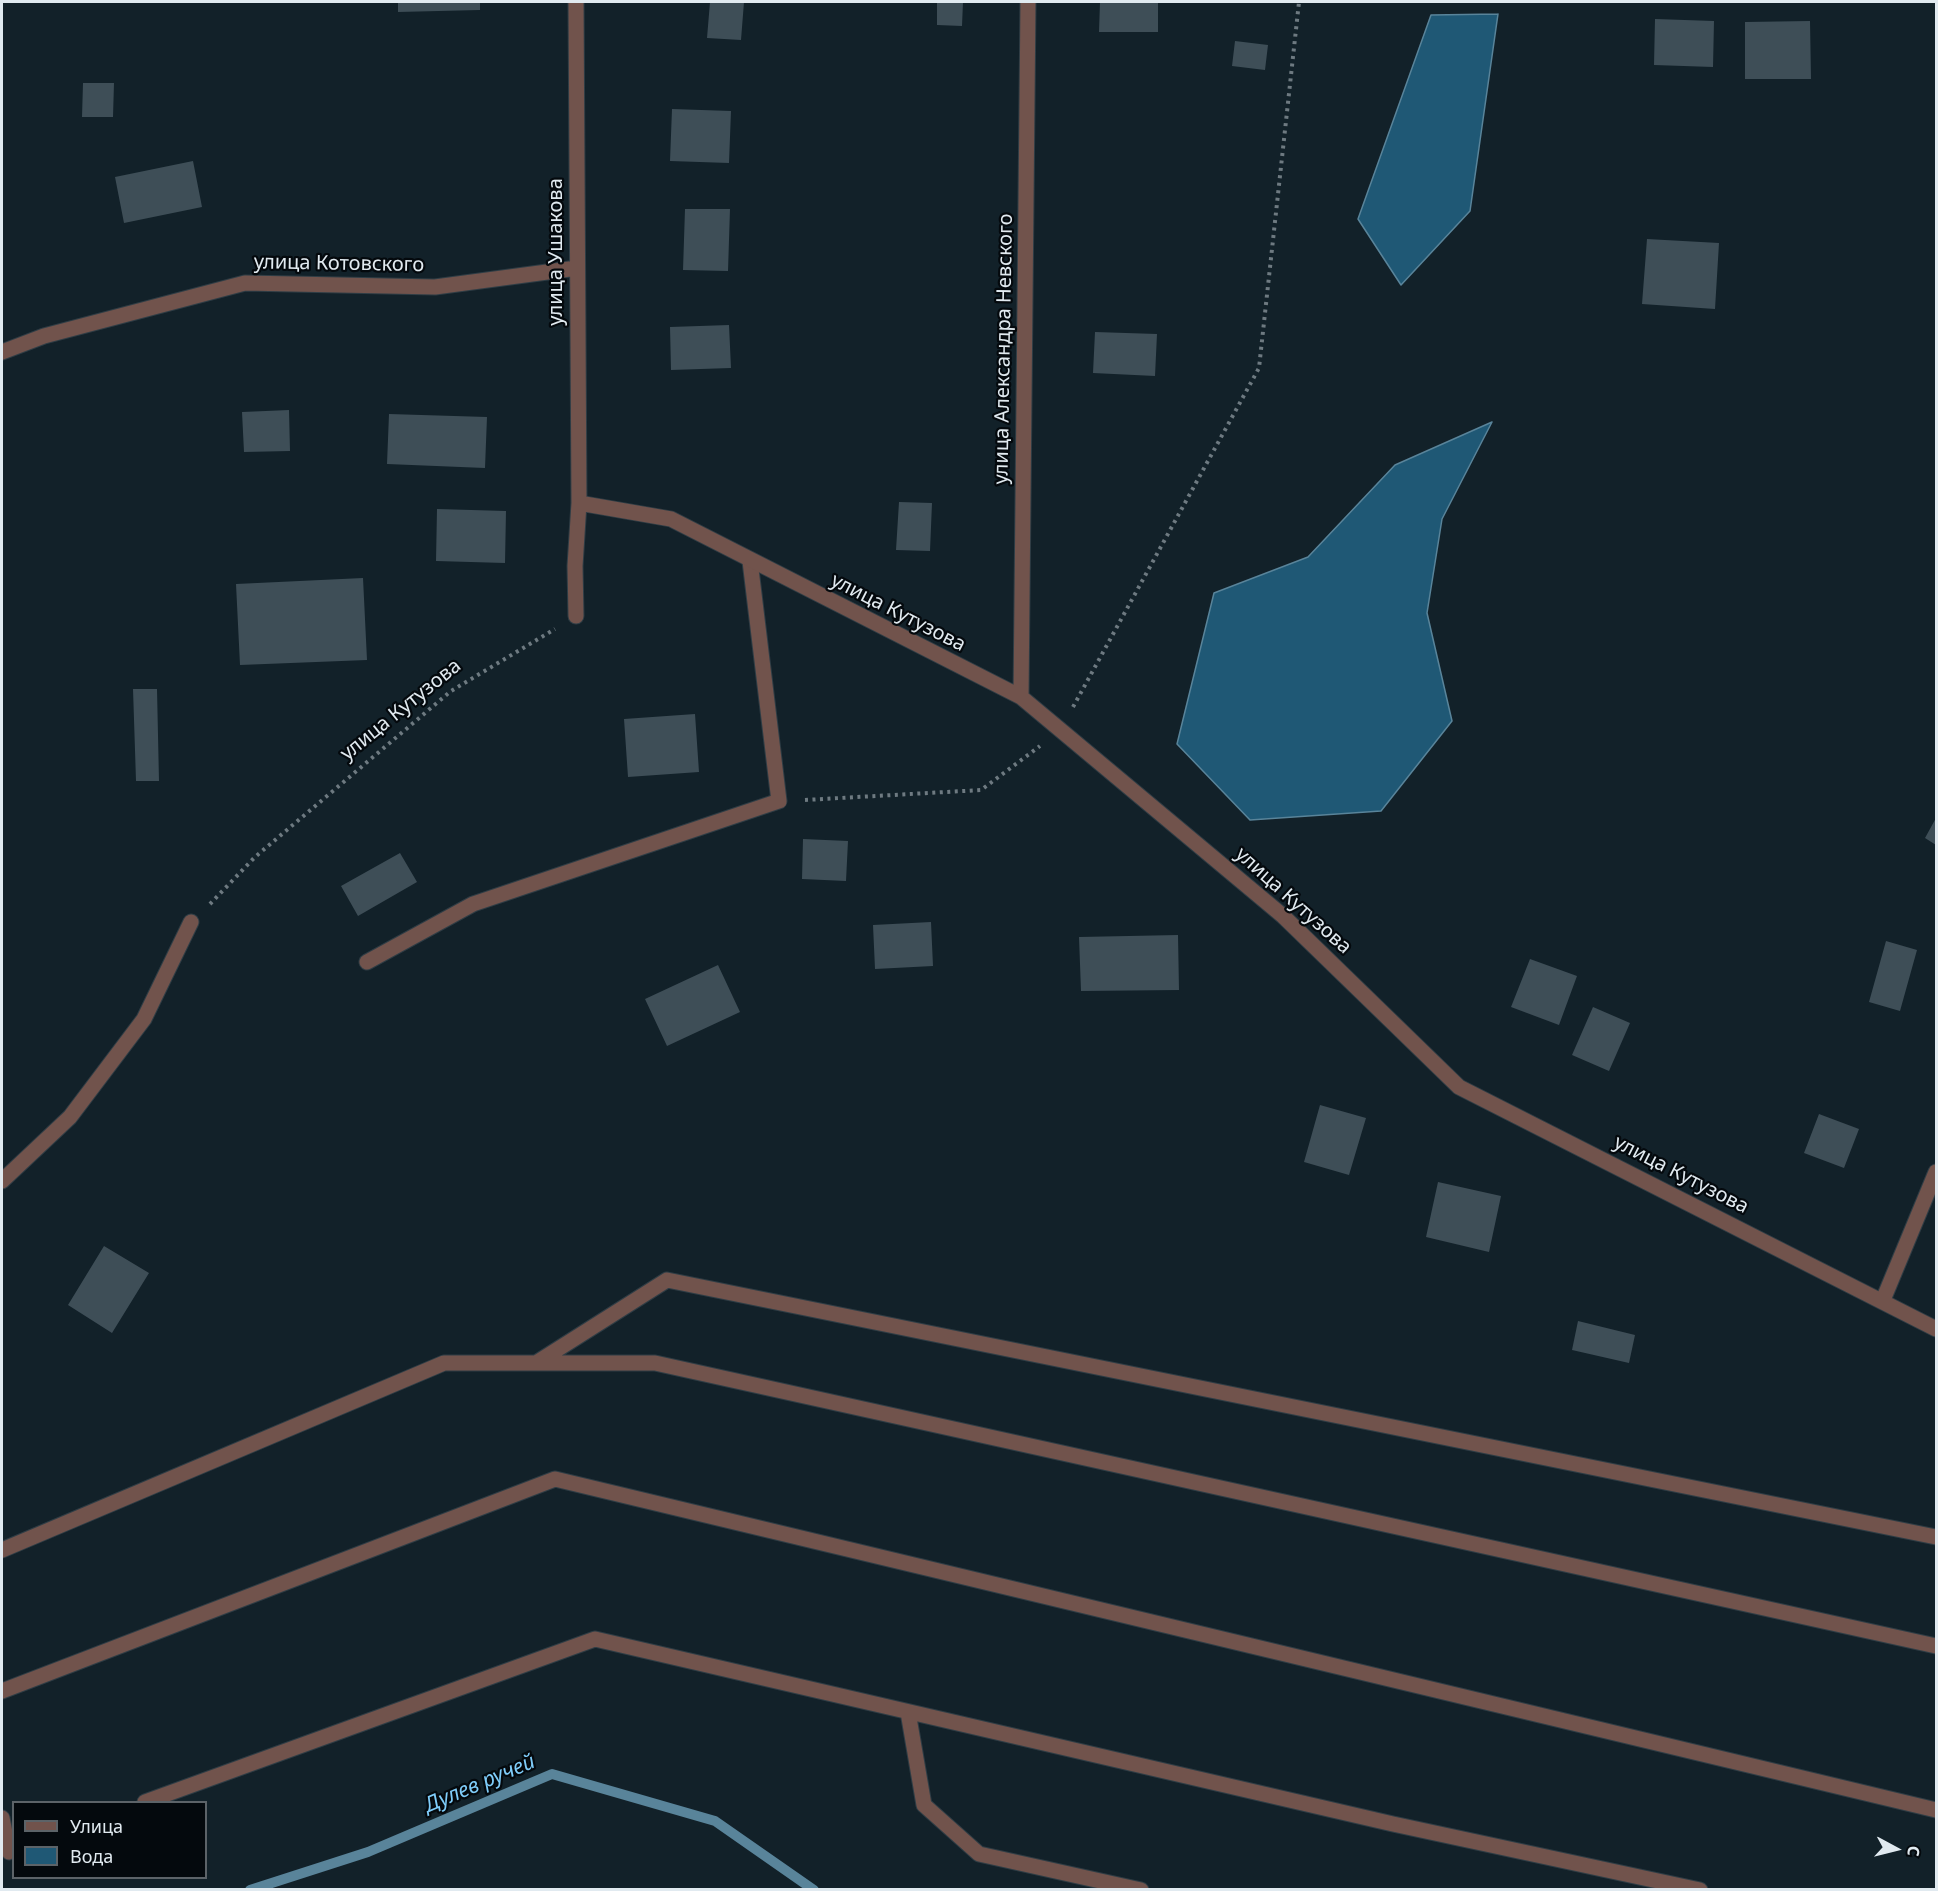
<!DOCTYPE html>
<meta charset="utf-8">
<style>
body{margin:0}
#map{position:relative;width:1938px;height:1891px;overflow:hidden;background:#122129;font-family:"Noto Sans",sans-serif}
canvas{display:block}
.frame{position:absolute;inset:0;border:3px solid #e1eaf0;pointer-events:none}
.legend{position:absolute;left:12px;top:1801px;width:195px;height:78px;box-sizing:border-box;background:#04090d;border:2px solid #5c6368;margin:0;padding:8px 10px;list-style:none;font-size:18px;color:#e1eaf0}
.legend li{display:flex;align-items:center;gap:12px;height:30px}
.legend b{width:30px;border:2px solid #5c6368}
.north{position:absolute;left:1866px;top:1819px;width:60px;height:60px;-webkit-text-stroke:4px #04090d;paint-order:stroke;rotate:97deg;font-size:16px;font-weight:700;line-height:24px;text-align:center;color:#e1eaf0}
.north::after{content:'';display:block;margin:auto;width:21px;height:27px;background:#e1eaf0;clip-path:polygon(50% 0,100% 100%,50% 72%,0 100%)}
</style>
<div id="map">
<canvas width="1938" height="1891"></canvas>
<div class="frame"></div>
<ul class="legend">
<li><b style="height:8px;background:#71534c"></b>Улица</li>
<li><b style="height:16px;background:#1f5875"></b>Вода</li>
</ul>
<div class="north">С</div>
</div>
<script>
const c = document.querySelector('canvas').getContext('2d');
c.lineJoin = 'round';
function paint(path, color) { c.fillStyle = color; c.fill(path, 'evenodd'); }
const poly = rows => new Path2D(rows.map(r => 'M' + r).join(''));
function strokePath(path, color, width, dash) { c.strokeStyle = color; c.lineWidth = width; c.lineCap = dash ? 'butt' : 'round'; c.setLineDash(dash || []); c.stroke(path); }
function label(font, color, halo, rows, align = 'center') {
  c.font = font + ' "Noto Sans",sans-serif'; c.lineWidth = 4.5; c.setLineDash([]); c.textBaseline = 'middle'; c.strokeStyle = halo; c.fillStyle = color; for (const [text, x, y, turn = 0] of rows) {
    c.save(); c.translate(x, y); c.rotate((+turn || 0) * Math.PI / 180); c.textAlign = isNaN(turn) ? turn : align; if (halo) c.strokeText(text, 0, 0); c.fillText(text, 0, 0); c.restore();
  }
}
const water = poly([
 [1498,14,1470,211,1401,285,1358,219,1431,15,1498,14],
 [1492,422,1442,519,1427,613,1452,721,1381,811,1250,820,1177,744,1214,593,1308,557,1395,465,1492,422]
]);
paint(water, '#1f5875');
strokePath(water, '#59849a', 1.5);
strokePath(poly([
 [250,1890,368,1852,552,1774,715,1821,814,1890]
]), '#59849a', 10);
paint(poly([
 [398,2,480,2,480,10,398,12],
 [710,2,744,2,741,40,707,38],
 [937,2,963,2,962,26,937,25],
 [1100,2,1158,2,1158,32,1099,32],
 [1655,19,1714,21,1713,67,1654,65],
 [1810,21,1811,79,1745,79,1745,22],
 [1235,41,1268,45,1265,70,1232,66],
 [83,83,114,83,113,117,82,117],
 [672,109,731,111,729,163,670,161],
 [193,161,202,207,124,223,115,177],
 [685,209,730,209,728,271,683,270],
 [1647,239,1719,243,1715,309,1642,304],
 [729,325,731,368,671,370,670,327],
 [1095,332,1157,334,1155,376,1093,373],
 [289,410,290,451,244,452,242,412],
 [389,414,487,417,485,468,387,464],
 [899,502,932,503,930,551,896,550],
 [437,509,506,511,505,563,436,561],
 [363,578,367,660,240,665,236,584],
 [133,689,157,689,159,781,136,781],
 [695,714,699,772,628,777,624,719],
 [1936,818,1936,845,1925,838],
 [803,839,848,841,846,881,802,879],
 [400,853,417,882,358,916,341,886],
 [931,922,933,966,875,969,873,925],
 [1178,935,1179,990,1081,991,1079,937],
 [1886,941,1917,950,1900,1011,1869,1002],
 [1530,959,1577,976,1559,1025,1511,1007],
 [718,965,740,1012,667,1046,645,999],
 [1593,1007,1630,1023,1609,1071,1572,1055],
 [1320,1105,1366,1118,1349,1175,1304,1162],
 [1819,1114,1859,1129,1844,1168,1804,1153],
 [1438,1182,1501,1196,1489,1252,1426,1237],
 [104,1246,149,1273,112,1333,68,1305],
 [1578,1321,1635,1335,1629,1363,1572,1350]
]), '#3e4e57');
const service = poly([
 [367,962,473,904,779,801,750,561],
 [536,1363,667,1280,1936,1537],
 [2,1550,444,1363,655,1363,1936,1646],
 [2,1691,555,1479,1936,1810],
 [908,1712,924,1805,979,1854,1141,1890],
 [145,1802,595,1639,1393,1824,1700,1890],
 [2,1818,9,1852]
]);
const minor = poly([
 [576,2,579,503],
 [2,352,44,336,245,283,435,287,577,268],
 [576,616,575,566,579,503,671,519,1021,697,1283,916,1459,1087,1936,1329],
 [1021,697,1028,2],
 [2,1181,70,1117,144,1019,191,922],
 [1883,1300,1936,1172]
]);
strokePath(service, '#2f3d45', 17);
strokePath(minor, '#2f3d45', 17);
strokePath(poly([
 [1073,707,1259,368,1299,2],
 [805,800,981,790,1040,746],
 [210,904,255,857,451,691,555,629]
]), '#6e7a81', 4, [3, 4.5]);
strokePath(service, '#71534c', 15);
strokePath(minor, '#71534c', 15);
label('20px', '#e1eaf0', '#04090d', [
 ["улица Ушакова",556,252,-90],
 ["улица Котовского",339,264,1],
 ["улица Александра Невского",1004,349,-89],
 ["улица Кутузова",898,613,27],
 ["улица Кутузова",401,710,-39],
 ["улица Кутузова",1293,901,42],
 ["улица Кутузова",1681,1175,27]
]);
label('italic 21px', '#7fcdfa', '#04090d', [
 ["Дулев ручей",480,1784,-23]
]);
</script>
